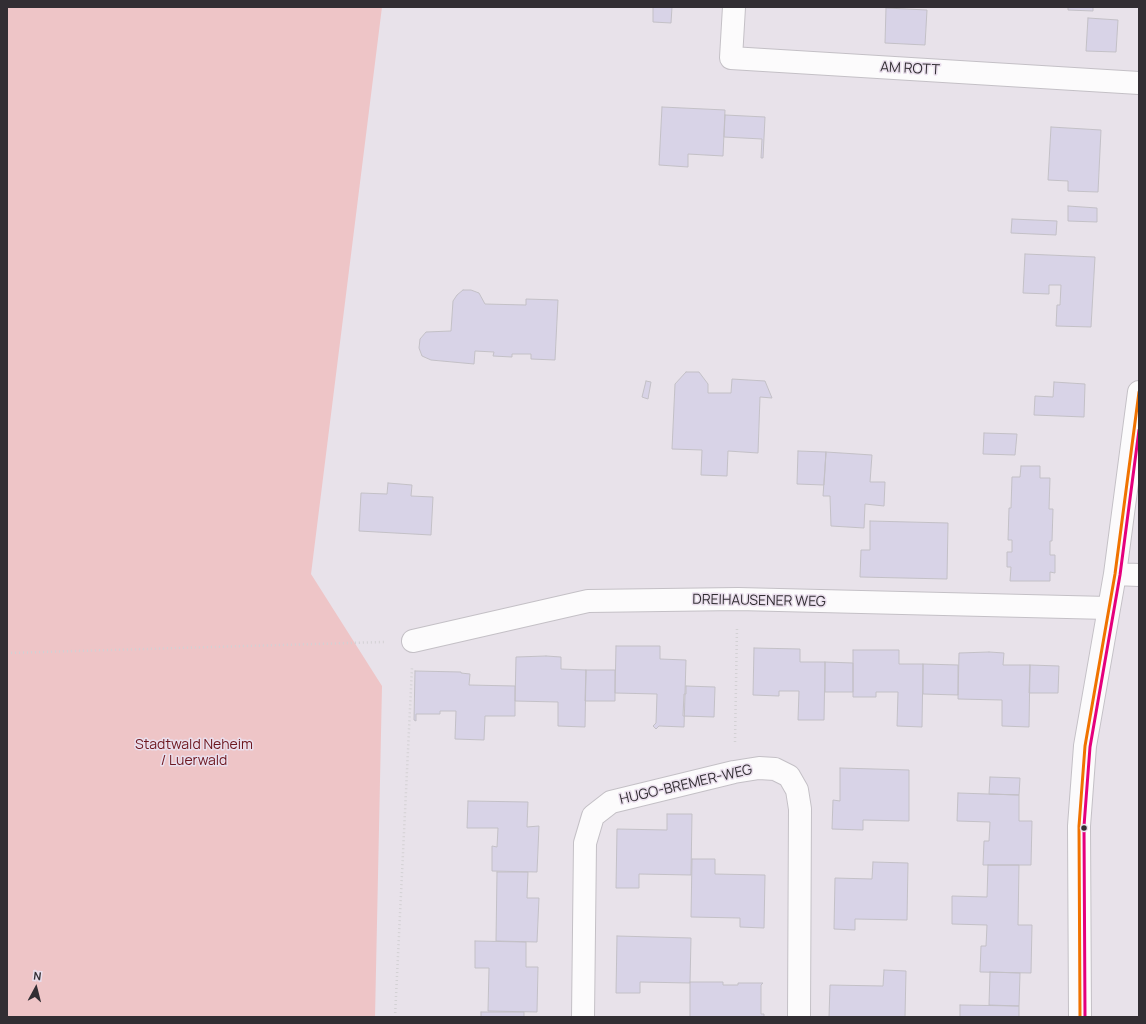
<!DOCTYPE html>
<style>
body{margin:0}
#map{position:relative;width:1146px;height:1024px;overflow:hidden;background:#e8e2ea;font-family:Manrope,sans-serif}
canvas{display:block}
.frame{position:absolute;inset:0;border:8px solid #322e33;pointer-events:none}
.north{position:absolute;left:16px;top:968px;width:40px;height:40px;-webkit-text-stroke:3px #eadfed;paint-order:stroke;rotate:7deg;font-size:11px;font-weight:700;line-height:16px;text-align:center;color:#322e33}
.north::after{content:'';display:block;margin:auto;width:14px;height:18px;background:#322e33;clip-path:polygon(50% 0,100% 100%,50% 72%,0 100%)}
</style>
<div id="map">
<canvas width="1146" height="1024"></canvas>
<div class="frame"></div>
<div class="north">N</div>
</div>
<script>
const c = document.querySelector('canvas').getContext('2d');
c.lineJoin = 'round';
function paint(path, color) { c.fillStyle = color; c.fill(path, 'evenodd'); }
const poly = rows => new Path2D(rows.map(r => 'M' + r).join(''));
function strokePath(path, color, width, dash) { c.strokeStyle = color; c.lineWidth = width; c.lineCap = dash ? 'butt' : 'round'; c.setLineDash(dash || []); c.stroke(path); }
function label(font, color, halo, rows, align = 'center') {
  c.font = font + ' Manrope,sans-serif'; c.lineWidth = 3; c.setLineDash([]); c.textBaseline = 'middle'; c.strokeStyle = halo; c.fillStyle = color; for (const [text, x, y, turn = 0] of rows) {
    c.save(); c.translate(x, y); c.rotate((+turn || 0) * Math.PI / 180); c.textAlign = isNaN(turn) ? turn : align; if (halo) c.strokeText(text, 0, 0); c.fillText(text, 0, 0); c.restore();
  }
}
paint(poly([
 [7,7,382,7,311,574,382,686,375,1017,7,1017]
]), '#eec5c7');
const building = poly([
 [653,7,672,7,671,23,653,22,653,7],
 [1068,7,1093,7,1093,11,1068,10,1068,7],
 [886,8,927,10,925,45,885,43,886,8],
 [1088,18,1118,20,1116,52,1086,51,1088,18],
 [662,107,725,110,723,156,688,154,688,167,659,165,662,107],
 [725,115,765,117,763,158,761,158,762,139,724,137,725,115],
 [1051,127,1101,130,1098,192,1068,191,1068,181,1048,180,1051,127],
 [1068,206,1097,208,1097,222,1068,221,1068,206],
 [1012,219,1057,221,1056,235,1011,233,1012,219],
 [1025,254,1095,257,1091,327,1056,326,1057,305,1060,305,1061,285,1049,285,1049,294,1023,293,1025,254],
 [463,290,471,290,479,293,485,304,526,305,526,299,558,300,555,360,531,359,531,354,512,354,512,357,493,356,494,352,475,351,474,364,431,360,422,356,419,348,420,339,426,332,451,331,453,301,457,295,463,290],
 [686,372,699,372,708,384,708,393,731,393,732,379,765,381,772,398,760,397,758,453,728,451,727,476,701,475,702,450,672,449,675,384,686,372],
 [646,381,651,382,648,399,642,397,646,381],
 [1054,382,1085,384,1084,417,1034,415,1035,396,1053,397,1054,382],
 [984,433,1017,434,1015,455,983,454,984,433],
 [798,451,826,452,824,485,797,484,798,451],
 [826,452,872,455,870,482,885,482,884,506,865,504,864,528,831,526,830,496,823,496,826,452],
 [1021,466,1040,466,1040,478,1050,478,1049,509,1053,509,1052,541,1050,541,1050,555,1055,555,1055,573,1050,572,1050,581,1010,581,1011,567,1007,567,1007,552,1012,552,1012,540,1008,540,1009,508,1011,508,1012,477,1020,477,1021,466],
 [388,483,412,485,411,496,433,497,431,535,359,531,361,493,387,494,388,483],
 [870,521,948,523,947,579,860,577,861,550,870,550,870,521],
 [616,646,660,646,660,659,686,660,684,727,659,726,656,729,653,726,656,723,657,694,615,693,616,646],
 [754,648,800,649,800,662,825,662,824,720,798,720,799,691,779,691,779,696,753,695,754,648],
 [853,650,899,650,899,664,923,664,922,727,897,726,898,692,876,692,876,697,853,697,853,650],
 [989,652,1004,653,1003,665,1030,665,1029,727,1002,726,1002,700,958,699,959,653,989,652],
 [546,656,561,657,561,669,586,670,585,727,558,726,558,702,515,701,516,657,546,656],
 [825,662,853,663,853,692,825,692,825,662],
 [923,664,958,665,958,695,923,694,923,664],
 [1030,665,1059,666,1058,693,1029,693,1030,665],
 [586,670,615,670,615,701,585,701,586,670],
 [415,671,461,672,461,673,470,674,469,685,515,686,515,716,485,716,484,740,455,739,456,711,440,711,440,714,416,714,416,721,414,720,415,671],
 [686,686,715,687,714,717,683,716,684,694,686,694,686,686],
 [840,768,909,770,909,821,863,820,863,830,832,829,833,800,840,801,840,768],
 [990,777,1020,778,1019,795,989,794,990,777],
 [958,793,1019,795,1019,821,1032,821,1031,865,983,865,984,841,989,841,990,822,957,821,958,793],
 [468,801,528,802,527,827,539,826,537,872,492,871,492,846,497,847,498,828,467,828,468,801],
 [667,814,692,814,691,875,639,874,639,888,616,888,617,829,667,830,667,814],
 [692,859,715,859,715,874,765,875,764,928,740,927,740,918,691,917,692,859],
 [873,862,908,863,907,920,855,919,855,930,834,929,835,878,872,879,873,862],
 [988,865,1019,865,1018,925,1032,925,1031,973,980,972,981,946,986,946,987,925,952,924,952,896,987,897,988,865],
 [497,872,528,872,527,898,539,898,537,942,496,941,497,872],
 [617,936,691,938,690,983,640,982,640,993,616,993,617,936],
 [475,941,526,942,526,967,538,967,537,1012,488,1011,489,968,475,968,475,941],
 [884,970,906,971,905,1017,829,1017,830,985,883,986,884,970],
 [990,972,1020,973,1019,1006,989,1005,990,972],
 [690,982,723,982,723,985,738,985,738,983,763,983,761,985,761,1014,764,1014,764,1017,690,1017,690,982],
 [960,1005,1019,1006,1019,1017,960,1017,960,1005],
 [481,1012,524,1012,524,1017,481,1017,481,1012]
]);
paint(building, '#d8d3e7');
strokePath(building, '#c3c0c6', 1);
const minor = poly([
 [734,7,731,58,1139,83],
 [1115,574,1139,575],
 [413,641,588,601,738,599,1108,608],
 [583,1017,585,843,593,816,611,802,734,772,759,768,775,769,789,776,797,790,800,809,799,1017],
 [1080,1017,1079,826,1085,746,1115,574,1139,392]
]);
strokePath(minor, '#c4c0c6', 24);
strokePath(poly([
 [7,653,384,642],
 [735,742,737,627],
 [395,1017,412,668]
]), '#d3d1d4', 2.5, [1, 3]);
strokePath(minor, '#fcfbfc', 22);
strokePath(poly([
 [1080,1017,1079,826,1085,746,1115,574,1139,392]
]), '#f07200', 3);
strokePath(poly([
 [1085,1017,1084,826,1090,747,1120,575,1139,430]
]), '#e5007d', 3);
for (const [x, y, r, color] of [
 [1084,828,3.5,"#322e33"]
]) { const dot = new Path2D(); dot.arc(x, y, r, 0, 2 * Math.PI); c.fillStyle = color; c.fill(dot); strokePath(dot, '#eadfed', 1.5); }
label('14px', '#322e33', '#eadfed', [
 ["AM ROTT",910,69,3],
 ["DREIHAUSENER WEG",759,601,1],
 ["HUGO-BREMER-WEG",686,785,-13]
]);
label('14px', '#6d171f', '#eadfed', [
 ["Stadtwald Neheim",194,745],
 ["/ Luerwald",194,761]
]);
</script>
